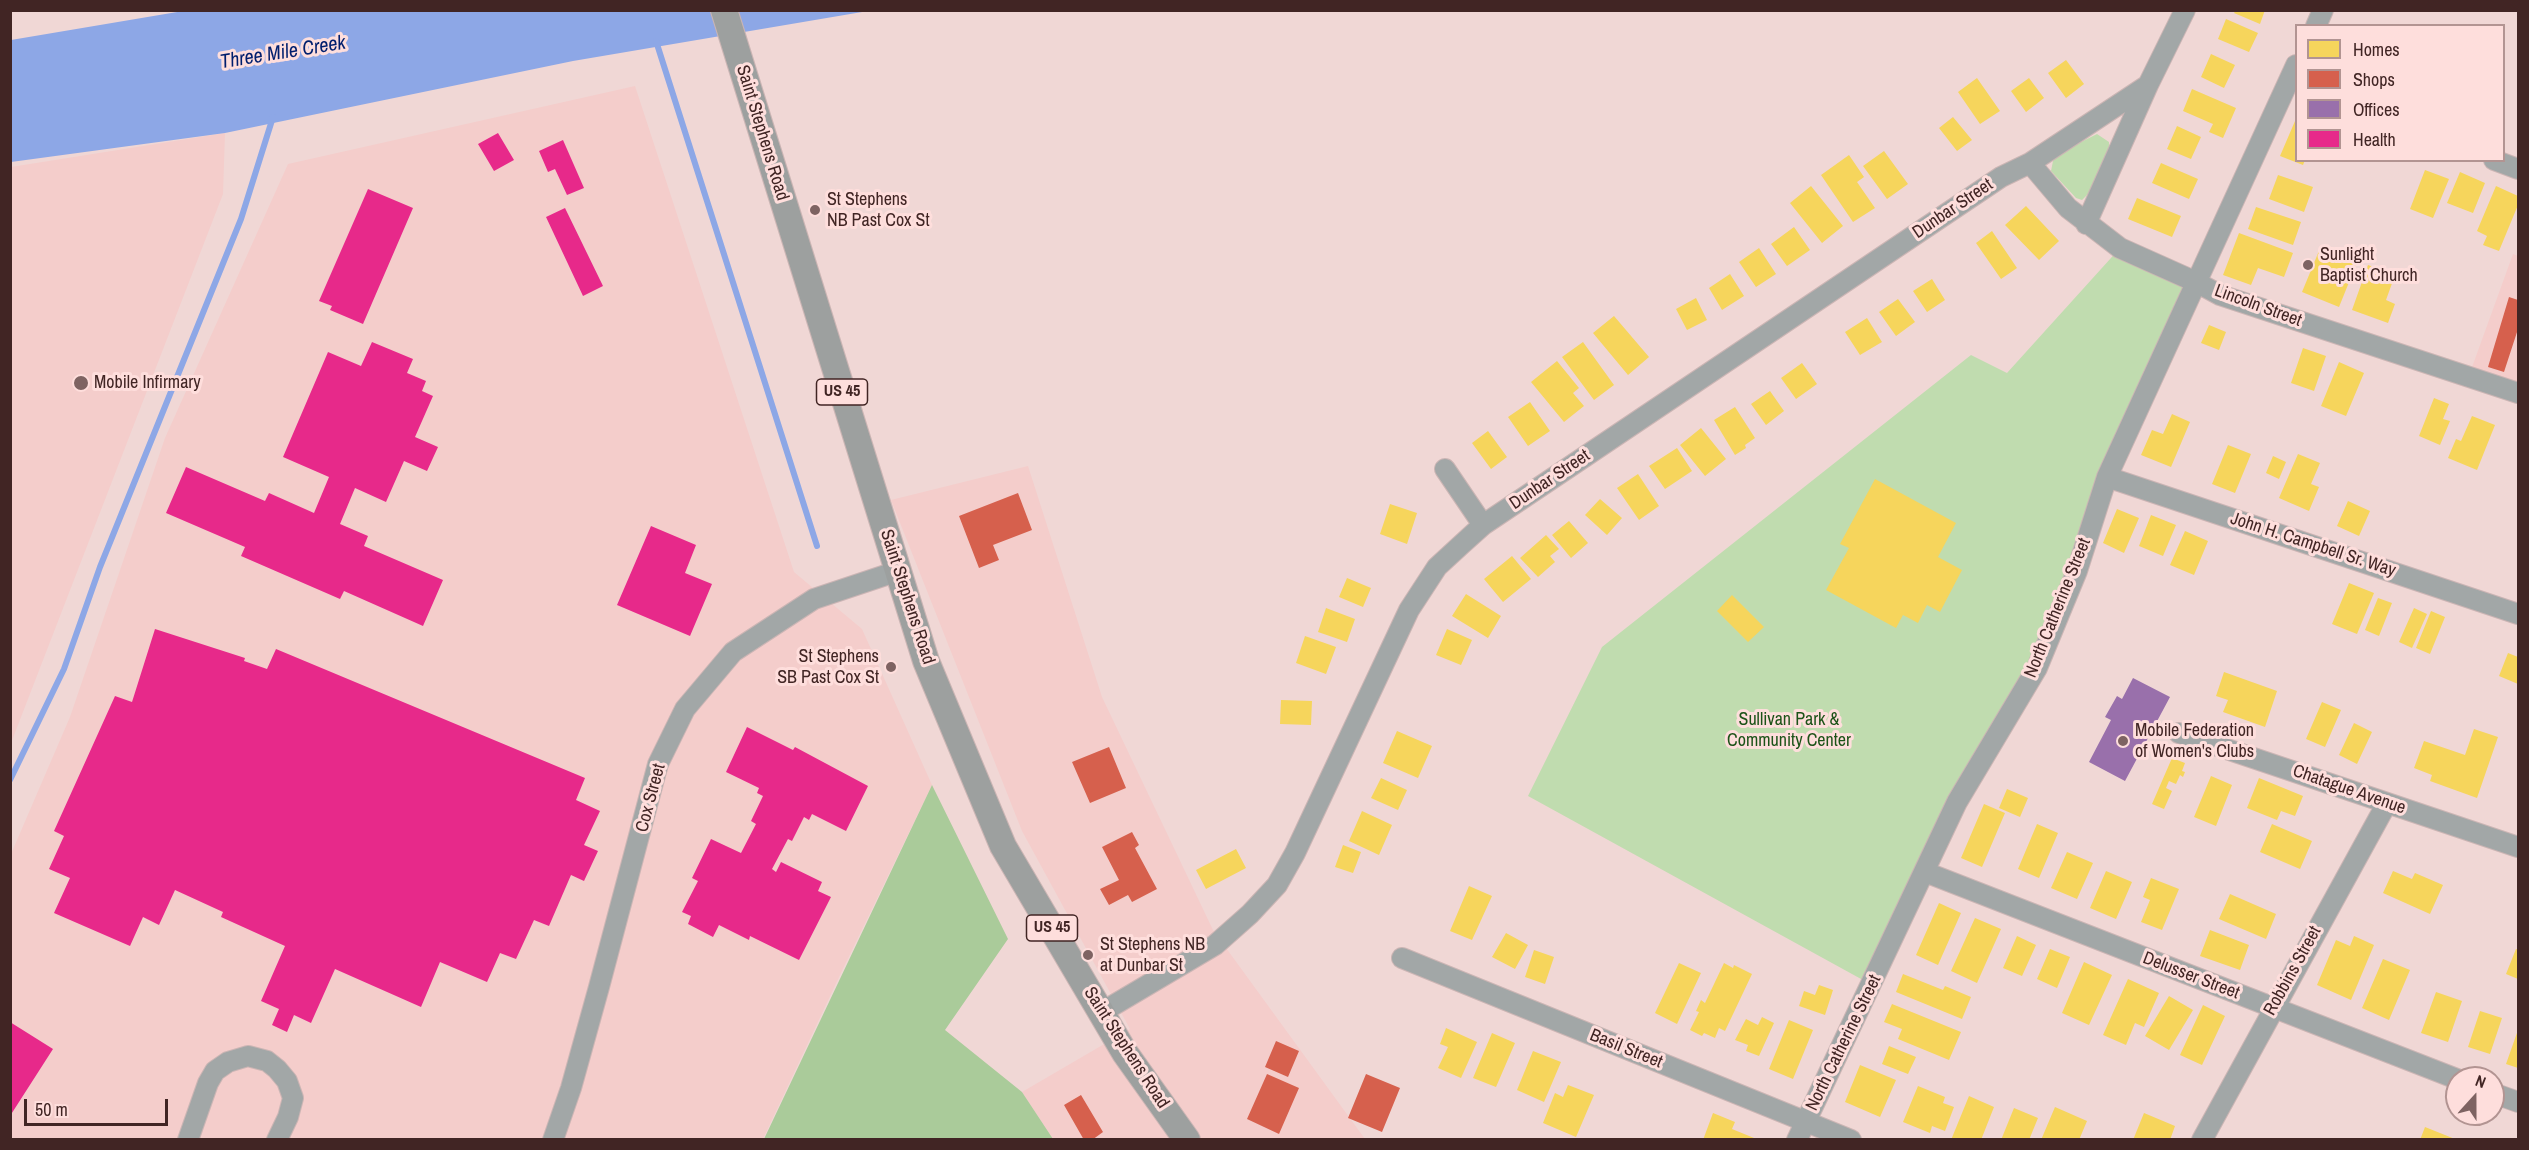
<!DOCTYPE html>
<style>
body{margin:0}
#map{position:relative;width:2529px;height:1150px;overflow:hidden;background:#f0d7d5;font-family:"Archivo Narrow",sans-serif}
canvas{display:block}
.frame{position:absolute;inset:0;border:12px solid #412524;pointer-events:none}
.legend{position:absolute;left:2295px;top:24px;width:210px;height:138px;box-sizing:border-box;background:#fededc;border:2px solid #b29492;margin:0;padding:8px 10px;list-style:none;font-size:18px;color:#412524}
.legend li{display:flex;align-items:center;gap:12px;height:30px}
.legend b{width:30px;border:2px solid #b29492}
.north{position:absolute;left:2445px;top:1066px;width:60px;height:60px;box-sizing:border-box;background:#fededc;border:2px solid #b29492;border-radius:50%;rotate:21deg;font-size:16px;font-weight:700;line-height:24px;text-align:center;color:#412524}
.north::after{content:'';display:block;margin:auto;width:21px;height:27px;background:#7e6362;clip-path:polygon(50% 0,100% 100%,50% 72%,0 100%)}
.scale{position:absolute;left:24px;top:1099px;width:144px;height:27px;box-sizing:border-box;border:3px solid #412524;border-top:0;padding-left:8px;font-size:18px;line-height:21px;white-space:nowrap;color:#412524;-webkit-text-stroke:4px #fededc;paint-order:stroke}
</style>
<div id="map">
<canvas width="2529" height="1150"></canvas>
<div class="frame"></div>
<ul class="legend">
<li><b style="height:16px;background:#f6d55c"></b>Homes</li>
<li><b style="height:16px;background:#d6604d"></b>Shops</li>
<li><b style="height:16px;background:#9970ab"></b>Offices</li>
<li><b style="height:16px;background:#e7298a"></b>Health</li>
</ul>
<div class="north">N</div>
<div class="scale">50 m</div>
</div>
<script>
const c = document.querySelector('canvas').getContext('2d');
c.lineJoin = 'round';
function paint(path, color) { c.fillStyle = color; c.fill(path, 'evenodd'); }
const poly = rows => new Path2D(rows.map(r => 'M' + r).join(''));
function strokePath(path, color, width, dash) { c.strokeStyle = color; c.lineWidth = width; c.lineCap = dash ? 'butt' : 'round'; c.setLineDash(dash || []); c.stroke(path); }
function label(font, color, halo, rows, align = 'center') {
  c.font = font + ' "Archivo Narrow",sans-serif'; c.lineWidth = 6; c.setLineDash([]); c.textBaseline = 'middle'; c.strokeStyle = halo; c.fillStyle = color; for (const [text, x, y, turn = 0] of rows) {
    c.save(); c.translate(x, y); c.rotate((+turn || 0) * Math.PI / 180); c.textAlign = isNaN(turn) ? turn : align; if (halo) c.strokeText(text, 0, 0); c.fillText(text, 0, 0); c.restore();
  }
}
paint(poly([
 [635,86,794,572,862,629,932,785,840,975,763,1139,11,1140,11,854,70,717,165,438,288,164],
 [225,133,223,194,11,743,11,167],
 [2513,254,2518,256,2518,385,2471,370],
 [1028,466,1102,697,1213,930,1365,1139,1053,1139,1022,1092,1130,1029,1022,831,891,500]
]), '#f4cdcb');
paint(poly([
 [2097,134,2109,142,2109,152,2088,194,2082,200,2076,198,2051,171,2053,161,2059,153],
 [2120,248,2196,282,2077,571,1872,985,1528,796,1602,647,1971,355,2007,373]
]), '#c0dcaf');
paint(poly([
 [932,785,1008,939,945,1030,1022,1092,1053,1139,764,1139]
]), '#aacb9a');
paint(poly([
 [189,10,868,11,573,61,225,133,11,162,11,40]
]), '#8da7e6');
paint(poly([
 [2236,10,2265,10,2260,24,2234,13],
 [2226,19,2258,33,2249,52,2218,39],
 [2211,54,2235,65,2224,88,2201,77],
 [2066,60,2084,84,2066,98,2048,73],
 [1977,78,2000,111,1980,124,1958,92],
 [2029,78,2044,98,2026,112,2011,91],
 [2192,89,2236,108,2223,138,2209,132,2213,124,2183,111],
 [1953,117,1972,140,1957,151,1939,128],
 [2295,121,2296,160,2305,160,2303,165,2280,156],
 [2177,126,2201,137,2191,159,2167,149],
 [1884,151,1908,184,1887,199,1863,166],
 [1849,155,1864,177,1857,182,1875,208,1853,222,1821,175],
 [2161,163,2198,179,2189,199,2152,183],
 [2425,170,2449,179,2433,218,2410,209],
 [2460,172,2485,183,2473,213,2447,203],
 [2278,175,2313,187,2304,212,2269,199],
 [1811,186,1843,226,1822,243,1790,203],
 [2496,186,2518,196,2518,205,2499,251,2483,245,2487,236,2477,231],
 [2137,198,2181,216,2172,237,2128,219],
 [2026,206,2059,241,2039,260,2005,225],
 [2256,207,2301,222,2293,245,2248,229],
 [1794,227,1810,250,1787,266,1771,244],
 [1992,231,2017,268,2001,279,1976,243],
 [2239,233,2293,253,2284,277,2258,268,2251,285,2223,275],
 [2321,246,2358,260,2339,307,2302,292],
 [1759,248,1776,274,1756,287,1739,262],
 [2368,265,2395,275,2386,300,2395,304,2388,323,2352,310],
 [1730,274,1744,296,1722,310,1709,288],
 [1932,279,1945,300,1927,312,1913,291],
 [1696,298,1707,320,1687,330,1676,309],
 [1898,299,1915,322,1896,336,1879,312],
 [1614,316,1649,357,1628,375,1593,333],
 [1867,318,1882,342,1860,355,1845,332],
 [2209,325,2226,332,2219,350,2201,343],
 [1583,342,1614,385,1594,400,1562,357],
 [2303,348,2326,356,2314,391,2291,383],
 [1557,361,1579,388,1573,393,1584,406,1564,422,1531,382],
 [2339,362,2364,373,2346,416,2321,406],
 [1802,363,1817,384,1796,399,1781,378],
 [1770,391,1784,411,1766,425,1751,404],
 [2434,398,2449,404,2443,419,2450,421,2440,445,2419,436],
 [1530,402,1550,431,1528,446,1508,417],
 [1735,407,1755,438,1745,445,1746,448,1735,455,1714,420],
 [2172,414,2190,422,2171,467,2141,455,2152,430,2163,434],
 [2472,416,2495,425,2477,470,2448,458,2456,439,2461,441],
 [1701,428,1726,459,1705,476,1680,445],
 [1488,431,1507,457,1491,469,1472,443],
 [2228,445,2251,454,2235,493,2212,484],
 [1677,448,1692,471,1665,489,1649,466],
 [2298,454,2320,463,2311,484,2319,487,2309,511,2279,498],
 [2273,456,2286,462,2279,479,2266,473],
 [1638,474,1659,506,1639,520,1617,488],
 [1875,479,1956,523,1938,557,1962,570,1940,612,1927,605,1918,623,1903,615,1896,628,1826,590,1849,548,1840,544],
 [1600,499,1622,518,1607,535,1585,515],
 [2348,501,2370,511,2359,536,2337,526],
 [1390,504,1417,513,1407,544,1380,534],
 [2117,509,2139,518,2124,553,2103,543],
 [2151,515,2176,525,2163,556,2139,546],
 [1569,521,1588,543,1571,558,1552,535],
 [2185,531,2208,541,2194,575,2170,565],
 [1546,535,1559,549,1550,556,1555,562,1538,577,1520,558],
 [1512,556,1531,579,1503,602,1484,579],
 [1347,578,1371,588,1363,607,1339,597],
 [2349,583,2374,593,2357,634,2332,624],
 [1466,594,1501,616,1488,638,1452,616],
 [1732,595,1764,627,1748,642,1717,611],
 [2378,598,2392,603,2379,636,2365,630],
 [1326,608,1355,619,1347,642,1318,632],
 [2414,608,2427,614,2412,648,2399,642],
 [2431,611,2445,617,2430,654,2416,648],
 [1447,629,1472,640,1461,665,1436,655],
 [1305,636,1336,647,1326,674,1296,663],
 [2508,653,2518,657,2518,684,2499,676],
 [2224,672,2277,691,2265,727,2223,712,2228,700,2216,696],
 [1281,700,1312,701,1311,725,1280,724],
 [2322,702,2341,710,2325,747,2306,739],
 [2354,723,2372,732,2357,764,2339,755],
 [2474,729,2498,737,2477,798,2430,781,2432,775,2414,768,2424,741,2465,755],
 [1397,731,1432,746,1418,778,1383,763],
 [2172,758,2185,763,2182,771,2185,772,2183,777,2180,775,2176,784,2169,781,2166,788,2172,791,2164,809,2152,804],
 [2211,776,2232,785,2216,826,2194,817],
 [1381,778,1407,790,1398,810,1371,798],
 [2259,778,2303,796,2295,816,2281,811,2277,820,2247,808],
 [2007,789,2028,798,2020,817,1999,808],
 [1984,804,2005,813,1982,867,1961,858],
 [1362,811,1392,825,1379,855,1349,841],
 [2037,824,2058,833,2039,878,2018,869],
 [2272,824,2312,841,2300,869,2260,852],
 [1343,845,1361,852,1353,873,1335,867],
 [1236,849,1246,868,1206,889,1196,870],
 [2067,852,2093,863,2077,899,2051,888],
 [2106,871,2132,882,2116,919,2090,908],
 [2393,871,2412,879,2415,873,2443,885,2430,914,2383,893],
 [2151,878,2179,889,2162,930,2141,922,2150,900,2143,897],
 [1469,886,1492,896,1472,940,1450,931],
 [2230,894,2276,914,2266,939,2219,919],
 [1939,903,1961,913,1938,965,1916,955],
 [1975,918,2001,929,1977,983,1951,971],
 [2210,930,2249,945,2240,970,2200,956],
 [1506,933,1528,945,1515,969,1492,957],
 [2017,936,2036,945,2022,976,2003,968],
 [2354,936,2374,945,2351,1000,2317,985,2336,940,2350,946],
 [2050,949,2070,957,2057,988,2037,979],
 [2516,949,2518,950,2518,979,2506,974],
 [1534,950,1554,957,1545,984,1525,977],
 [2383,959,2410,970,2389,1020,2362,1008],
 [2084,962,2112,975,2089,1025,2062,1013],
 [1679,963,1701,973,1677,1024,1655,1013],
 [1724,963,1733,968,1734,965,1752,974,1725,1031,1719,1028,1715,1038,1704,1033,1702,1036,1690,1030,1699,1012,1696,1011,1701,1000,1705,1003],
 [1903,974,1943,990,1945,986,1971,997,1962,1019,1896,992],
 [2128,979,2159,993,2144,1027,2135,1023,2126,1045,2103,1035],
 [1819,985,1833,990,1825,1015,1799,1006,1804,991,1815,995],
 [2436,992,2462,1001,2448,1042,2421,1033],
 [2169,996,2193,1010,2169,1050,2145,1036],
 [1892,1004,1961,1032,1949,1060,1898,1039,1902,1029,1884,1022],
 [2203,1005,2225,1016,2202,1065,2180,1055],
 [2480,1011,2502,1018,2490,1054,2468,1047],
 [1762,1017,1774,1023,1759,1056,1746,1051,1748,1045,1735,1040,1746,1019,1758,1025],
 [1789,1020,1813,1030,1793,1079,1769,1069],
 [1446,1028,1477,1042,1461,1078,1438,1068,1448,1047,1440,1044],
 [2518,1030,2518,1068,2506,1064],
 [1492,1033,1515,1043,1496,1087,1473,1078],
 [1889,1046,1916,1057,1908,1074,1882,1064],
 [1533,1051,1561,1062,1544,1102,1517,1090],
 [1860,1065,1896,1080,1880,1117,1845,1102],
 [1568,1085,1594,1095,1576,1137,1543,1123,1555,1093,1563,1097],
 [1918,1086,1945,1097,1943,1103,1954,1107,1945,1131,1932,1126,1930,1133,1903,1122],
 [1969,1096,1994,1107,1981,1140,1951,1140],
 [2055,1107,2087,1121,2079,1140,2041,1140],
 [2014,1108,2038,1118,2029,1140,2001,1140],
 [1713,1113,1735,1122,1732,1129,1759,1140,1703,1140],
 [2144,1113,2175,1126,2170,1140,2133,1140],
 [2425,1127,2455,1139,2455,1140,2420,1140]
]), '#f6d55c');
paint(poly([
 [2509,297,2518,300,2518,329,2504,372,2488,367],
 [1018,493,1032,530,993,545,999,560,979,568,959,516],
 [1109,747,1126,788,1090,803,1072,762],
 [1132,832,1139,845,1135,848,1157,889,1132,902,1128,895,1109,905,1100,889,1119,880,1102,847],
 [1276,1041,1299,1051,1288,1077,1265,1067],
 [1267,1074,1299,1088,1279,1134,1247,1119],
 [1366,1074,1400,1088,1382,1132,1348,1118],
 [1081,1095,1103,1132,1092,1140,1084,1140,1064,1105]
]), '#d6604d');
paint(poly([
 [2133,678,2170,697,2125,781,2089,762,2111,720,2105,717,2117,696,2122,699]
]), '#9970ab');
paint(poly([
 [498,133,514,160,494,171,478,144],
 [563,140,584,188,567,195,555,169,548,172,539,151],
 [368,189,413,208,363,324,330,310,332,306,319,301],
 [565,208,603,286,583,296,546,217],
 [372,342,413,359,407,373,426,381,422,391,433,396,415,437,438,447,427,471,404,461,386,502,355,488,340,524,368,536,364,546,443,580,423,626,344,591,340,599,241,556,245,547,166,513,186,467,265,501,269,493,314,513,329,477,283,457,328,352,361,366],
 [651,526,696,545,685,573,712,584,690,636,617,605],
 [155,629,245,658,244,661,267,669,276,649,585,778,576,800,600,811,584,845,598,851,584,881,571,875,549,926,534,920,516,959,500,953,487,982,440,962,421,1007,335,969,311,1023,294,1015,287,1032,272,1025,279,1009,261,1001,285,946,221,917,223,912,175,890,159,925,143,917,130,946,54,913,70,878,49,869,64,836,54,831,115,696,132,702],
 [747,727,793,750,795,747,868,786,846,831,812,814,809,820,804,817,792,841,788,839,772,869,776,872,781,862,822,882,818,891,831,897,799,960,750,936,749,940,719,925,713,937,688,924,691,916,682,912,698,881,692,878,711,839,741,853,756,824,751,821,763,796,757,793,759,788,726,772],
 [10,1022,53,1049,10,1116]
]), '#e7298a');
strokePath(poly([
 [656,41,817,546],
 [10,780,64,669,100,567,241,219,273,117]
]), '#8da7e6', 6);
const minor = poly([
 [2316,26,2323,10],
 [2494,160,2518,169],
 [2030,163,2068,208,2120,248,2196,282,2220,295,2518,393],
 [2086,224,2148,85,2185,10],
 [1445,469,1483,525],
 [2107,477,2518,614],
 [2179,733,2518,847],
 [1925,872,2457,1079],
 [1402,958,1851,1140],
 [1102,1012,1215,945,1250,914,1277,885,1295,853,1409,610,1437,567,1462,544,1483,525,2001,177,2030,163,2148,85],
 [2493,1093,2518,1102],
 [188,1140,208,1083,215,1071,228,1062,248,1056,267,1061,277,1069,287,1081,293,1098,288,1117,277,1140],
 [553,1140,571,1088,599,987,658,764,685,709,733,652,814,599,898,571],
 [1797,1140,1957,802,2037,668,2077,571,2107,477,2296,65],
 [2202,1140,2387,803]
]);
const major = poly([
 [724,10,926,661,1003,846,1125,1053,1187,1140]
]);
strokePath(minor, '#cbb5b4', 22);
strokePath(major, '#cbb5b4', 28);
strokePath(minor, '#a2a7a7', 20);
strokePath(major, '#9da09f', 26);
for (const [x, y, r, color] of [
 [815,210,6,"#7e6362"],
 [2308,265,6,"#7e6362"],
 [81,383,8,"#7e6362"],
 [891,667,6,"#7e6362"],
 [2123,741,6,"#7e6362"],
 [1088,955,6,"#7e6362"]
]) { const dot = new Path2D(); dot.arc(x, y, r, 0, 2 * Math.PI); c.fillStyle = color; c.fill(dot); strokePath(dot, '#fededc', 2); }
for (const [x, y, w] of [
 [842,392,51],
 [1052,928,51]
]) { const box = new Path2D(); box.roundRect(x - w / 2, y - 13, w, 26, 4.5); c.fillStyle = '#fededc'; c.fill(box); strokePath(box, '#412524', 1.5); }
label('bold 16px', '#412524', null, [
 ["US 45",842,392],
 ["US 45",1052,928]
]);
label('18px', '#412524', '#fededc', [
 ["Saint Stephens Road",762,133,73],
 ["Dunbar Street",1953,209,-34],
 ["Lincoln Street",2258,306,20],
 ["Dunbar Street",1550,480,-34],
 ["John H. Campbell Sr. Way",2313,545,18],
 ["Saint Stephens Road",907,597,72],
 ["North Catherine Street",2058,608,-68],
 ["Chatague Avenue",2349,790,19],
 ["Cox Street",651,798,-75],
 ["Robbins Street",2293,971,-61],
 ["Delusser Street",2191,976,21],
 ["North Catherine Street",1844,1043,-64],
 ["Saint Stephens Road",1126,1048,57],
 ["Basil Street",1626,1049,22]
]);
label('18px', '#412524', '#fededc', [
 ["St Stephens",827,200],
 ["NB Past Cox St",827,221],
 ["Sunlight",2320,255],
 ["Baptist Church",2320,276],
 ["Mobile Infirmary",94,383],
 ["St Stephens",879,657,"right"],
 ["SB Past Cox St",879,678,"right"],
 ["Mobile Federation",2135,731],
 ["of Women's Clubs",2135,752],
 ["St Stephens NB",1100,945],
 ["at Dunbar St",1100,966]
], 'left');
label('18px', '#1c5318', '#fededc', [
 ["Sullivan Park &",1789,720],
 ["Community Center",1789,741]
]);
label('italic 20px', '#001e6d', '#fededc', [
 ["Three Mile Creek",283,53,-9]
]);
</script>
